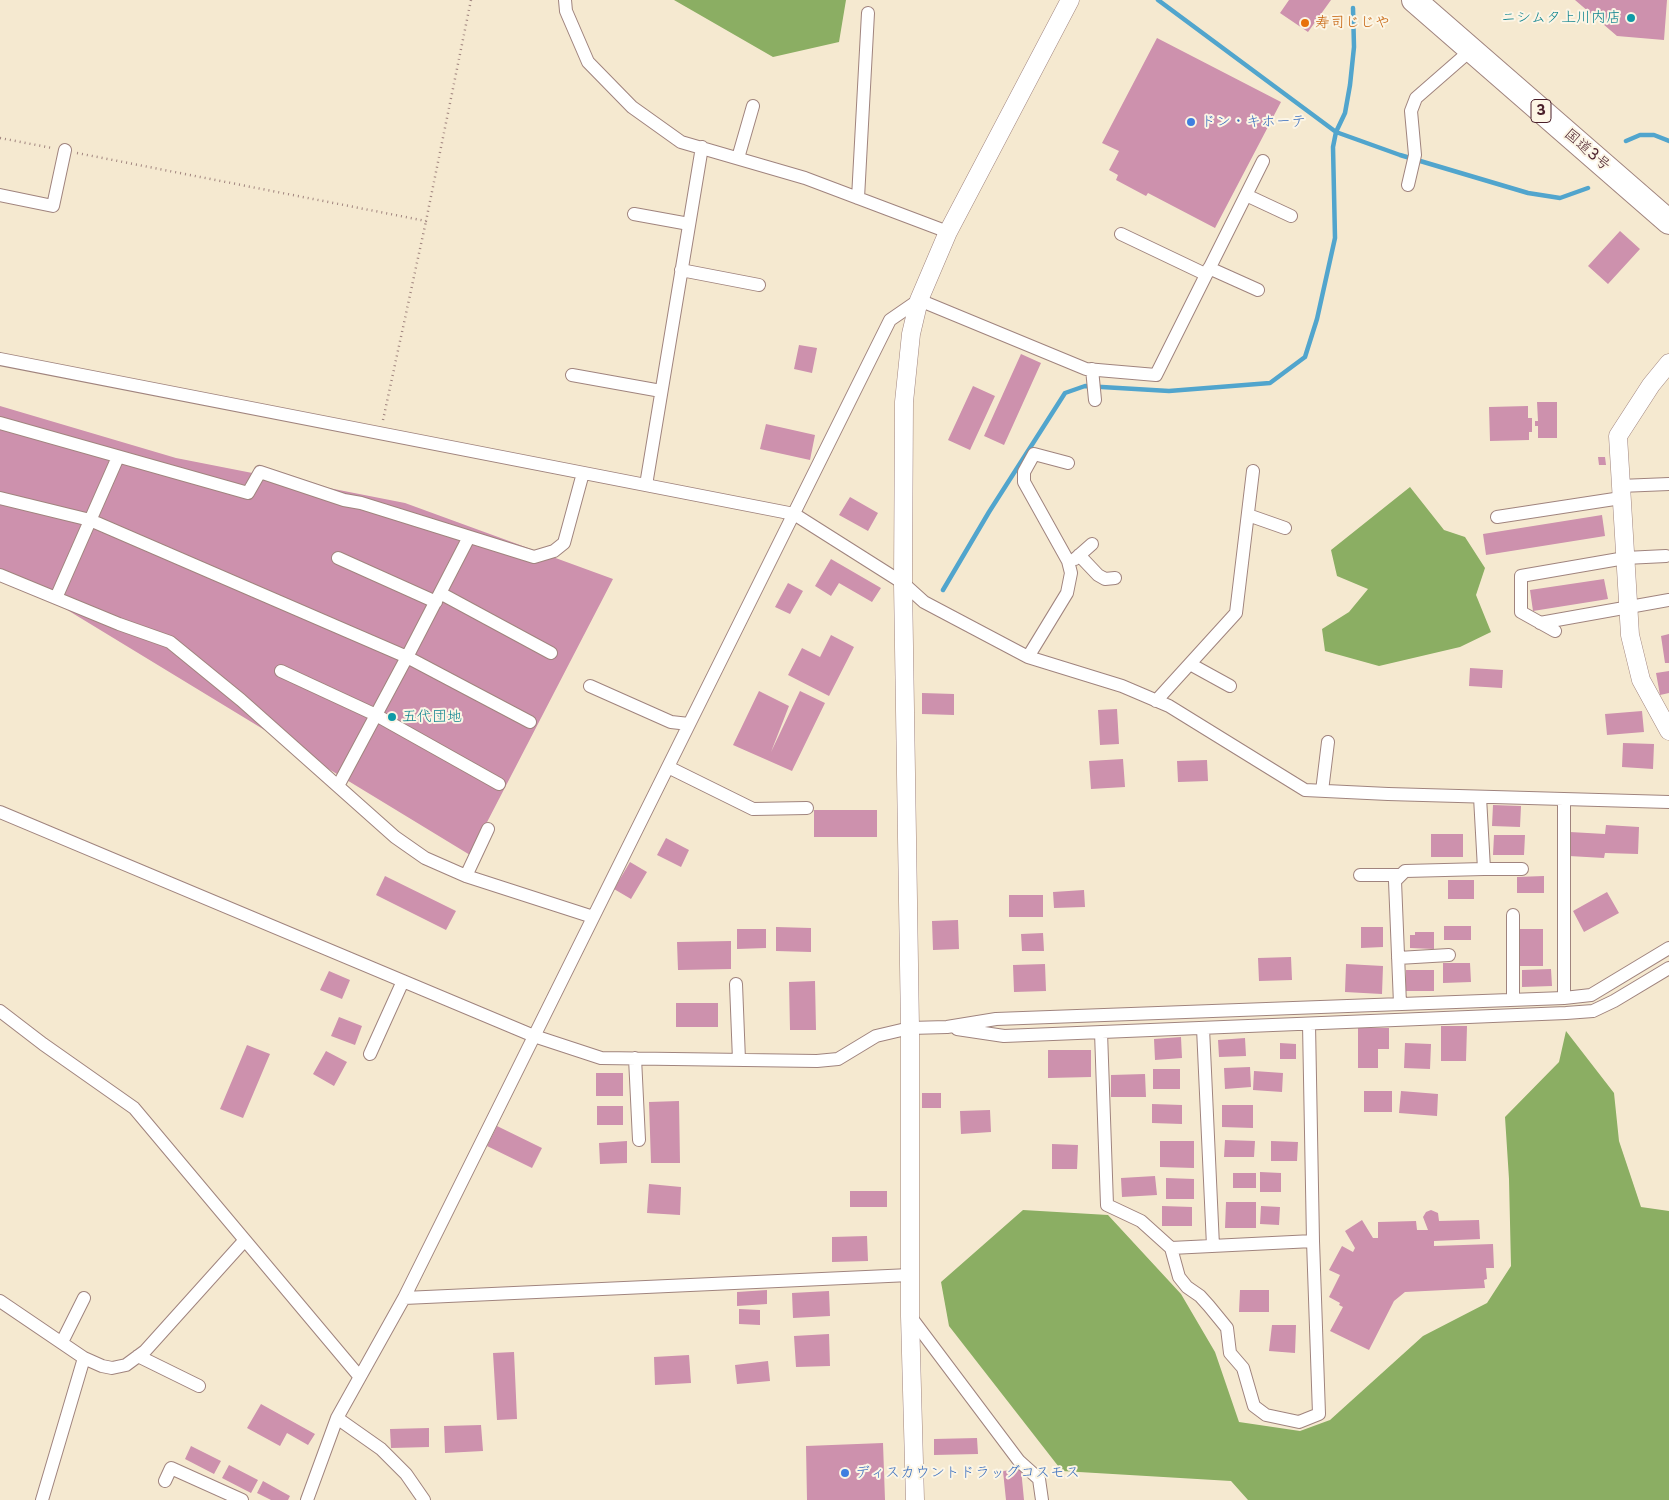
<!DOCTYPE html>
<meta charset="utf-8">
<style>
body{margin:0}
canvas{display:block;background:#f5e9d0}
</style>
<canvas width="1669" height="1500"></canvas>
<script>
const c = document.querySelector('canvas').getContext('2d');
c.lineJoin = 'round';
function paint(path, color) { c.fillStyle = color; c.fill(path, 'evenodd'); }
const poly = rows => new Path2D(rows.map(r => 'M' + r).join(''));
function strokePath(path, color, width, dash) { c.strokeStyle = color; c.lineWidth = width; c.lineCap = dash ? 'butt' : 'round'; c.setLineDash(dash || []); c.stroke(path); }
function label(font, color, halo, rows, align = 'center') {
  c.font = font + ' "Playpen Sans","Klee One",sans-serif'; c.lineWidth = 4; c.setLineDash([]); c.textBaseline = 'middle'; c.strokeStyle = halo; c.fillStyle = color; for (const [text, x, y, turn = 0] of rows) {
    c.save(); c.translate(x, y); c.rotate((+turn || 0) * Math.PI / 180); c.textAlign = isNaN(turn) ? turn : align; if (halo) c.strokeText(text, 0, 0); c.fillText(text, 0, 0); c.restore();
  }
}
paint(poly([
 [674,0,846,0,839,42,773,57],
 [1410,487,1444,530,1465,537,1485,568,1476,595,1491,632,1460,647,1379,666,1325,651,1322,629,1349,612,1368,589,1337,576,1331,550],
 [1566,1031,1614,1093,1619,1141,1641,1207,1669,1211,1669,1500,1248,1500,1231,1481,1062,1471,949,1326,941,1282,1023,1210,1108,1215,1181,1294,1215,1352,1239,1422,1300,1431,1330,1420,1423,1336,1487,1303,1511,1266,1509,1179,1505,1117,1559,1062]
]), '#8bae63');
strokePath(poly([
 [1158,0,1336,132,1400,155,1528,193,1560,198,1588,188],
 [1626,141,1640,135,1654,135,1669,141],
 [943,590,989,512,1065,393,1085,386,1169,391,1270,383,1305,357,1317,319,1335,238,1333,147,1336,132,1345,113,1350,85,1354,47,1353,8]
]), '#51a5cd', 4.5);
paint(poly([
 [1289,0,1331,0,1308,32,1280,13],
 [1575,0,1667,0,1664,40,1617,36],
 [1157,38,1281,102,1215,228,1148,193,1146,196,1116,180,1118,175,1109,170,1119,151,1102,143],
 [1620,231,1640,249,1608,284,1588,266],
 [799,345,817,348,812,373,794,369],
 [1021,354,1041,363,1004,445,984,436],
 [973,386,995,396,970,450,948,440],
 [1537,402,1557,402,1557,438,1538,438,1538,426,1535,426,1535,421,1538,421],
 [0,406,176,458,405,503,613,579,470,855,0,569],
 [1528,406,1528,418,1532,418,1532,432,1529,432,1529,440,1490,441,1489,407],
 [766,424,815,435,810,460,760,449],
 [1598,457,1605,457,1606,465,1599,465],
 [850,497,878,513,868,531,839,515],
 [1602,515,1605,536,1486,555,1483,534],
 [831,559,881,588,872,602,839,583,831,596,815,586],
 [1604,579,1608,599,1533,611,1530,590],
 [788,583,803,591,790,614,775,607],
 [1669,634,1669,663,1665,663,1661,636],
 [831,635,854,647,829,696,788,675,802,648,820,657],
 [1470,668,1503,670,1502,688,1469,686],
 [1669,671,1669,693,1660,695,1656,673],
 [759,691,789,706,771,752,800,691,825,703,792,771,733,745],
 [922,693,954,694,954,715,922,714],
 [1117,709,1119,744,1100,745,1098,710],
 [1642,711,1644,732,1607,735,1605,714],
 [1623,743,1654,744,1653,769,1622,767],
 [1123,759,1125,787,1091,789,1089,761],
 [1207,760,1208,781,1178,782,1177,761],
 [1493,805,1521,806,1520,827,1492,826],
 [814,810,877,810,877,837,814,837],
 [1606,825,1639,827,1638,854,1605,853,1604,858,1569,856,1570,832,1605,834],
 [1431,834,1463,834,1463,857,1431,857],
 [1494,835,1525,835,1524,855,1493,855],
 [666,838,689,850,681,867,657,855],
 [630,862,647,872,631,899,614,889],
 [385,876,456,911,446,930,376,895],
 [1544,876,1544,893,1517,893,1517,877],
 [1448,880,1474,880,1474,899,1448,899],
 [1084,890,1085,907,1054,908,1053,892],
 [1607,892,1619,913,1584,932,1573,911],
 [1009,895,1043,895,1043,917,1009,917],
 [958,920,959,949,933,950,932,921],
 [1444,926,1471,926,1471,940,1444,940],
 [776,927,811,928,811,952,776,951],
 [1361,927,1383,927,1383,947,1361,948],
 [737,929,766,929,766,948,737,949],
 [1518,929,1543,929,1543,966,1518,966],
 [1415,932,1434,932,1434,949,1410,948,1410,935,1415,935],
 [1043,933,1044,951,1022,951,1021,934],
 [731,941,731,969,678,970,677,942],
 [1291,957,1292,980,1259,981,1258,958],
 [1443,963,1470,963,1471,982,1443,983],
 [1045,964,1046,991,1014,992,1013,965],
 [1346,964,1383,966,1382,994,1345,992],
 [1551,969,1552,986,1522,987,1522,970],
 [1406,970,1434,970,1434,991,1406,991],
 [329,971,350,980,342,999,320,990],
 [815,981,816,1030,790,1030,789,982],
 [676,1003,718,1003,718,1027,676,1027],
 [339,1017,362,1026,355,1045,331,1036],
 [1441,1026,1467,1026,1466,1061,1441,1061],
 [1358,1028,1389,1028,1389,1049,1378,1049,1378,1068,1358,1068],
 [1181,1037,1182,1058,1155,1060,1154,1039],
 [1245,1038,1246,1056,1219,1057,1218,1040],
 [1280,1043,1296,1044,1296,1059,1280,1059],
 [1405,1043,1431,1044,1430,1069,1404,1068],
 [247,1045,270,1054,243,1118,220,1109],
 [1048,1050,1091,1050,1091,1077,1048,1078],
 [326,1051,347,1062,334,1086,313,1074],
 [1250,1067,1251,1087,1225,1089,1224,1068],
 [1153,1069,1180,1069,1180,1089,1153,1089],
 [1254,1071,1283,1073,1282,1092,1253,1090],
 [596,1073,623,1073,623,1096,596,1096],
 [1145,1074,1146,1097,1111,1097,1111,1075],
 [1364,1091,1392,1091,1392,1112,1364,1112],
 [1401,1091,1438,1094,1437,1116,1399,1113],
 [922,1093,941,1093,941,1108,922,1108],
 [679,1101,680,1163,651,1163,649,1102],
 [1152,1104,1182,1105,1182,1124,1152,1123],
 [1222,1105,1253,1105,1253,1128,1222,1127],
 [597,1106,623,1106,623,1125,597,1125],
 [990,1110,991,1132,961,1134,960,1111],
 [497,1126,542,1148,532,1168,487,1146],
 [1225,1140,1255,1141,1254,1157,1224,1157],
 [627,1141,627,1163,600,1164,599,1143],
 [1160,1141,1194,1141,1194,1168,1160,1167],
 [1271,1141,1298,1142,1297,1161,1271,1161],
 [1052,1144,1078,1145,1077,1169,1052,1169],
 [1260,1172,1281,1173,1281,1192,1260,1192],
 [1233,1173,1256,1173,1256,1188,1233,1188],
 [1155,1176,1157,1195,1122,1197,1121,1178],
 [1166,1178,1194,1179,1194,1199,1166,1199],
 [649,1184,681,1187,680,1215,647,1213],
 [850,1191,887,1191,887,1207,850,1207],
 [1226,1202,1256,1202,1256,1228,1225,1228],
 [1162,1206,1192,1207,1192,1226,1162,1226],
 [1261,1206,1280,1207,1279,1225,1260,1224],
 [1431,1210,1438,1213,1439,1221,1479,1220,1480,1239,1434,1241,1434,1246,1493,1244,1494,1268,1486,1268,1487,1279,1484,1280,1485,1288,1405,1292,1394,1301,1369,1350,1330,1331,1343,1307,1339,1305,1340,1303,1329,1297,1340,1275,1329,1270,1342,1246,1353,1252,1355,1248,1345,1231,1362,1220,1373,1238,1378,1238,1378,1222,1416,1221,1417,1230,1428,1230,1423,1217,1426,1212],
 [867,1236,868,1261,832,1262,832,1237],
 [767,1290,767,1304,737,1306,737,1292],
 [1240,1290,1269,1290,1269,1312,1239,1312],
 [829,1291,830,1316,793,1318,792,1293],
 [739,1309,760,1310,760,1325,739,1324],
 [1272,1325,1296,1325,1295,1353,1269,1351],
 [829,1334,830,1366,796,1367,794,1336],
 [514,1352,517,1419,497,1420,493,1353],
 [689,1355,691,1383,655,1385,654,1357],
 [768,1361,770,1381,737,1384,735,1365],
 [261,1404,315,1434,308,1445,287,1433,280,1446,247,1428],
 [481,1425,483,1451,445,1453,444,1426],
 [429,1428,429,1447,391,1448,390,1429],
 [977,1438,978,1454,934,1455,934,1439],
 [883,1443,885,1500,807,1500,806,1446],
 [191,1446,221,1461,214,1474,185,1459],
 [229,1465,258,1480,251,1493,222,1478],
 [1021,1469,1024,1500,1006,1500,1003,1471],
 [263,1481,290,1496,288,1500,271,1500,257,1493]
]), '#cd91ad');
const street = poly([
 [565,0,566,11,588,62,632,107,681,142,805,178,948,232],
 [738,158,753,106],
 [1408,185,1415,155,1411,111,1416,98,1471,50],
 [0,195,53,206,65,150],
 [1246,195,1291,216],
 [858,198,868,13],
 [634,214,689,224],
 [1121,234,1205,274],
 [1209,268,1258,290],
 [681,270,759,285],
 [0,359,794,514,903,583,924,602,1028,657,1122,686,1169,706,1305,790,1388,794,1669,802],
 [1092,369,1095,400],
 [572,375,661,391],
 [0,423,248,493,260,472,344,500,361,503,534,557,554,551,564,543,583,473],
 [646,485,702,147],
 [1620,486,1669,484],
 [0,498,90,520,407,657,469,537],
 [1248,515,1285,528],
 [1497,517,1621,498],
 [1079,555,1098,575,1105,579,1115,578],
 [338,558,436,602],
 [1075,559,1092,544],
 [0,575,119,624,170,642,241,700,395,837,425,858,466,876,593,917],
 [440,593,551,653],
 [56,598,118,457],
 [1540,623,1669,600],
 [1555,631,1521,612,1521,576,1625,558,1666,556],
 [1028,657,1067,593,1071,573,1068,561,1024,482,1024,472,1034,454,1068,463],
 [1190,664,1230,686],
 [281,671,376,715,499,784],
 [590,686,671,722,689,724],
 [1156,701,1236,613,1253,471],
 [668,767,753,809,807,808],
 [338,786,407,657,530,722],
 [1322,791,1328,742],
 [1564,799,1564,998],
 [0,812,534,1036,601,1058,817,1061,838,1059,876,1036,910,1028,947,1027,996,1019,1564,998,1591,995,1669,948],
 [1484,869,1522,869],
 [1360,875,1401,875],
 [466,876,488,829],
 [1398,958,1449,955],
 [736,984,739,1060],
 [1513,999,1513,915],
 [1400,1004,1395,881,1405,871,1484,869,1480,797],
 [0,1011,43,1044,134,1108,359,1376],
 [1203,1028,1213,1246],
 [957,1029,1004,1036,1566,1013,1593,1011,1614,1001,1669,968],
 [1101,1032,1107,1205,1141,1221,1171,1248,1313,1241,1309,1024],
 [370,1054,403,981],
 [635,1058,639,1140],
 [1171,1248,1179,1277,1187,1287,1200,1296,1209,1306,1227,1328,1230,1353,1243,1368,1254,1406,1266,1415,1299,1422,1319,1414,1313,1241],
 [404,1298,910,1275],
 [0,1301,84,1358,102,1366,112,1368,126,1365,145,1351,244,1241],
 [910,1316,1019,1461,1039,1479,1042,1500],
 [62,1342,84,1298],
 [138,1356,199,1386],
 [337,1418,381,1449,406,1474,424,1500],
 [165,1481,171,1468,242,1500],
 [42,1500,84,1358],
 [307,1500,337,1418,404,1298,890,320,919,300,1086,369,1156,375,1263,161]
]);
const secondary = poly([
 [1669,363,1651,385,1618,436,1630,635,1641,680,1669,731],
 [915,1500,910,1316,910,1028,903,583,904,402,911,334,919,300,948,232,1070,0]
]);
const highway = poly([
 [1414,0,1669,222]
]);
strokePath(street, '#a0847e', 14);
strokePath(secondary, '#a0847e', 19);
strokePath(highway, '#a0847e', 26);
strokePath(poly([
 [0,138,52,148],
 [77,153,426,221,471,0],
 [383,420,426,221]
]), '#a0847e', 2.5, [1, 4]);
strokePath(street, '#fff', 12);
strokePath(secondary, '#fff', 18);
strokePath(highway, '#fff', 24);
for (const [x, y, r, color] of [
 [1631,18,5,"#0f9aa8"],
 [1305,23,5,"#e8710a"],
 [1191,122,5,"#3f7fe0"],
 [392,717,5,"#0f9aa8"],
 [845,1473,5,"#3f7fe0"]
]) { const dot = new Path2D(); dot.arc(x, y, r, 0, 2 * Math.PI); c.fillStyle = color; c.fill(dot); strokePath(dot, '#fcf5e5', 2); }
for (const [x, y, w] of [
 [1541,111,20]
]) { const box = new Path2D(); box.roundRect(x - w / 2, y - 11.5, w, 23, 4); c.fillStyle = '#fcf5e5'; c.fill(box); strokePath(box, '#4a1f2b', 1); }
label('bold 14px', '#4a1f2b', null, [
 ["3",1541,111]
]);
label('15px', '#0d838f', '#fcf5e5', [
 ["ニシムタ上川内店",1621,18],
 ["五代団地",402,717,"left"]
], 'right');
label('15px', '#c56008', '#fcf5e5', [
 ["寿司じじや",1315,23]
], 'left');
label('15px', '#366cbe', '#fcf5e5', [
 ["ドン・キホーテ",1201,122],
 ["ディスカウントドラッグコスモス",855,1473]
], 'left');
label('15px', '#4a1f2b', '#fcf5e5', [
 ["国道3号",1587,150,41]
]);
</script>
